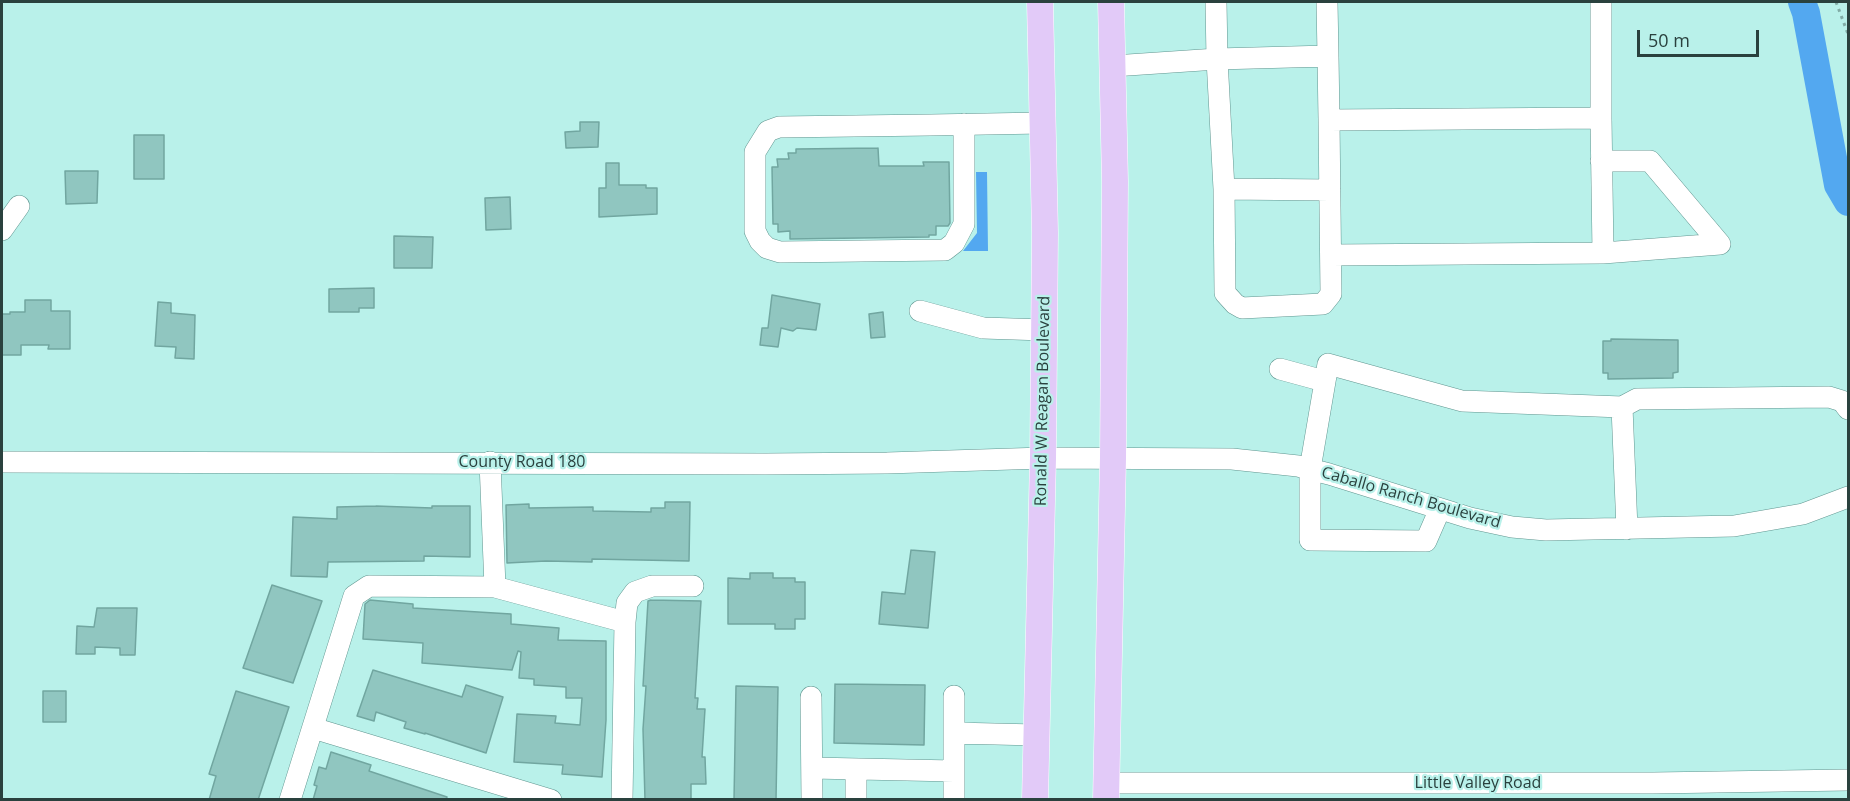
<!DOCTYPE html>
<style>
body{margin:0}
#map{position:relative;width:1850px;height:801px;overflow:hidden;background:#b9f1ea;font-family:"Open Sans",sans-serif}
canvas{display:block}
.frame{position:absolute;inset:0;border:3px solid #2a413e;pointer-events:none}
.scale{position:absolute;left:1637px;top:30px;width:122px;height:27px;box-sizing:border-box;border:3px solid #2a413e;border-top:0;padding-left:8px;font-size:18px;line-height:21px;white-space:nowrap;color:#2a413e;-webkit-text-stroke:4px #b9f1ea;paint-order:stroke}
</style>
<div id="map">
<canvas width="1850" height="801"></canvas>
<div class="frame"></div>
<div class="scale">50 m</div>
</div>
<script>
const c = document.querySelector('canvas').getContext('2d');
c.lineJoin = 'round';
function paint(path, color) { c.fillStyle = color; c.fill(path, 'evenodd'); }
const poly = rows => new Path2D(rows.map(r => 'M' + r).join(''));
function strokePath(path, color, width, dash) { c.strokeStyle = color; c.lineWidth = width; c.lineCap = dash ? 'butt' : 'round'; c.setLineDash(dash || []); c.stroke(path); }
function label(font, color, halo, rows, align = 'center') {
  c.font = font + ' "Open Sans",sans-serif'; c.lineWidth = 4.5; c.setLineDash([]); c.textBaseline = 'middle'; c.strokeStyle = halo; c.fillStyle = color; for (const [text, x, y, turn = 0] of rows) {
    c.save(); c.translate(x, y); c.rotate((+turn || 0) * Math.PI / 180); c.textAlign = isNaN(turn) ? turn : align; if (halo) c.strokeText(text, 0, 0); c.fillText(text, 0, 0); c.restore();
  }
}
paint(poly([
 [976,172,987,172,988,251,963,251,977,233]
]), '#53a8f0');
strokePath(poly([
 [1802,2,1806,13,1838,185,1848,202]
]), '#53a8f0', 28);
const building = poly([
 [580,122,599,122,598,147,566,148,565,132,580,131,580,122],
 [134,135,164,135,164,179,134,179,134,135],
 [878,148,879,166,924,166,923,162,949,162,950,223,948,226,936,226,936,235,929,235,929,237,790,239,790,231,778,232,778,224,773,224,772,167,778,167,777,159,789,159,788,153,796,153,796,149,878,148],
 [606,163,619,163,619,185,646,185,646,188,657,188,657,214,599,217,599,188,606,188,606,163],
 [65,171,98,171,97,203,66,204,65,171],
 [510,197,511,229,486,230,485,198,510,197],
 [394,236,433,237,432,268,394,268,394,236],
 [374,288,374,308,359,308,359,312,329,312,329,289,374,288],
 [772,295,820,304,816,330,797,328,793,331,781,328,778,347,760,345,762,328,768,328,772,295],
 [25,300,51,300,51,311,70,311,70,349,48,349,49,345,21,345,21,355,2,355,2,314,10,314,10,312,25,312,25,300],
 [158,302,171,303,171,313,195,315,194,359,175,358,176,347,155,346,158,302],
 [883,312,885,337,871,338,869,314,883,312],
 [1611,339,1678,340,1678,372,1673,373,1673,378,1608,379,1608,373,1603,373,1603,341,1611,341,1611,339],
 [665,502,690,502,689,561,592,559,592,562,546,561,507,563,506,505,529,504,529,508,593,507,593,511,651,512,651,508,665,508,665,502],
 [376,506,432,508,432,506,470,506,470,557,424,556,424,561,328,562,327,577,291,576,293,517,337,519,337,507,376,506],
 [911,550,935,552,928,628,879,624,882,592,905,594,911,550],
 [750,573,773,573,773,578,795,578,795,582,805,582,805,619,795,619,795,629,775,629,775,624,728,624,728,578,750,579,750,573],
 [272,585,322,601,293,683,243,668,272,585],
 [370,600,413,604,413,608,511,614,511,624,559,628,558,640,606,641,606,720,602,777,562,774,563,765,514,762,517,714,556,716,555,723,580,725,582,698,566,698,566,687,534,685,534,679,519,678,521,652,518,651,512,670,422,663,423,643,363,639,365,604,370,600],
 [651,600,701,601,695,698,698,698,697,709,705,709,702,757,705,757,706,784,691,784,691,800,645,800,643,729,646,686,643,686,648,601,651,600],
 [97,608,137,608,135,655,120,655,120,648,95,647,95,654,76,654,77,626,94,627,97,608],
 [373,670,462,697,466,685,503,697,486,753,425,733,425,734,404,728,406,722,376,712,374,721,357,716,373,670],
 [835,684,925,685,924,745,834,743,835,684],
 [736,686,778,687,776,800,734,800,736,686],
 [43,691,66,691,66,722,43,722,43,691],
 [236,691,289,707,258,800,209,800,216,776,209,774,236,691],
 [331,752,371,765,369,771,447,797,446,800,313,800,317,786,314,785,319,767,326,769,331,752]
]);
paint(building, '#90c6c0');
strokePath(building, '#71a6a0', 1.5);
const minor = poly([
 [1327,2,1328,56,1329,120,1331,294,1323,304,1242,308,1235,304,1225,293,1224,189,1217,59,1328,56],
 [1601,2,1601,118],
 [1113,66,1217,59,1216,2],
 [1329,120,1601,118,1603,253,1331,255],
 [964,124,964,224,954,243,945,250,780,252,767,248,760,241,755,231,755,152,768,131,779,127,931,125,1042,123],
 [1601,161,1650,161,1720,244,1603,253],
 [1224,189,1330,190],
 [2,230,19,206],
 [920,311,983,328,1044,330],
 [1280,369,1324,381],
 [2,462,766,464,887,463,1043,458,1232,459,1298,466,1329,474,1470,518,1512,527,1546,530,1734,526,1803,514,1848,497],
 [490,462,495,587],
 [1440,509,1426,541,1310,540,1310,469,1328,364,1462,401,1622,407],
 [1627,529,1622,407,1637,399,1829,397,1842,401,1848,409],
 [625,622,627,603,635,592,652,586,693,586],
 [811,697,812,800],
 [313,728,551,800],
 [954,733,954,696],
 [812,768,954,771,954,733,1036,735],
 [1107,783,1653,783,1848,780],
 [290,800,354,596,369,586,495,587,625,622,622,800],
 [856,800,856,769],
 [954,800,954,771]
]);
const major = poly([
 [1035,800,1043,458,1045,233,1040,2],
 [1106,800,1113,458,1115,182,1111,2]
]);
strokePath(minor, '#619690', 22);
strokePath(major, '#fff', 27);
strokePath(poly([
 [1836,2,1848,34]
]), '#81aca6', 3, [3, 4.5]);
strokePath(minor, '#fff', 21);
strokePath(major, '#e2caf8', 26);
label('16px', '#2a413e', '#b9f1ea', [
 ["Ronald W Reagan Boulevard",1043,401,-89],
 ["County Road 180",522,462],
 ["Caballo Ranch Boulevard",1411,498,16],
 ["Little Valley Road",1478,783]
]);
</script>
